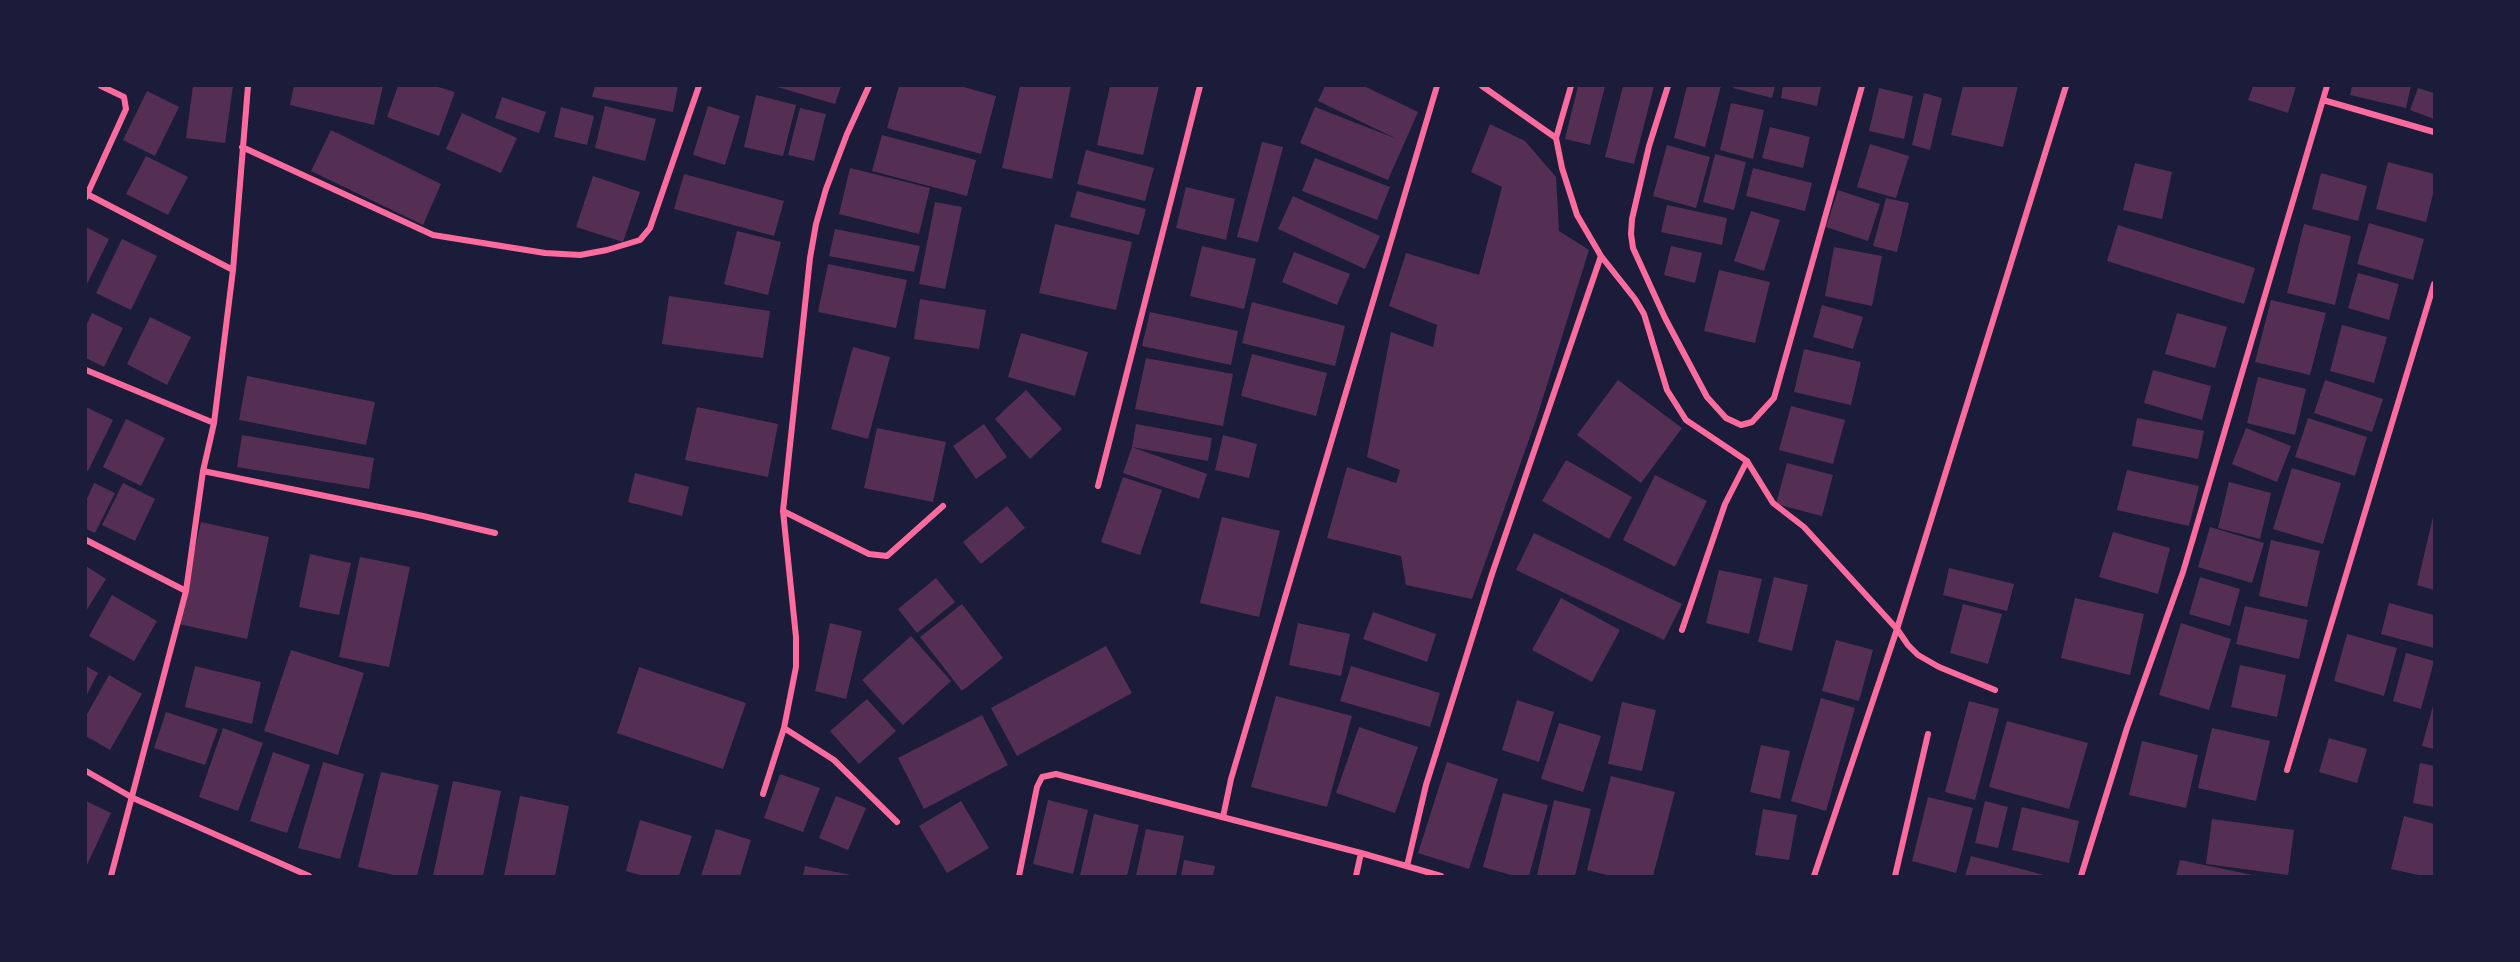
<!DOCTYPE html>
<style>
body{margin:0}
#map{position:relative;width:2520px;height:962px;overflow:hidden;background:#1b1b3a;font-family:"Work Sans",sans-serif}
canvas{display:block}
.frame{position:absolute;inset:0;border:87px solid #1b1b3a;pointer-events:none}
</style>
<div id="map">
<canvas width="2520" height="962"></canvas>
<div class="frame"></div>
</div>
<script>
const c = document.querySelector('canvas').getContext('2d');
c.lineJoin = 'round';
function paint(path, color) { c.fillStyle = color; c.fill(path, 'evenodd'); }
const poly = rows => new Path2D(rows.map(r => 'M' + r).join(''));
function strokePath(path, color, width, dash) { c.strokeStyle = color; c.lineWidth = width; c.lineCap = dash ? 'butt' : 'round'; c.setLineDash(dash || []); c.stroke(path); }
paint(poly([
 [193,86,233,86,225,143,186,138],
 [294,86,383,86,374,125,290,105],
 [398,86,435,86,455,92,439,136,387,117],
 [595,86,678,86,673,112,592,97],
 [774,86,841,86,835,104],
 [899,86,960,86,996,96,981,154,887,128],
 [1020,86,1071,86,1052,179,1002,168],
 [1110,86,1159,86,1143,155,1097,145],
 [1325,86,1364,86,1418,112,1388,180,1300,143,1315,107,1397,139,1318,101],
 [1578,86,1605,86,1590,145,1565,139],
 [1623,86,1654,86,1634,164,1605,157],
 [1687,86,1721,86,1705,147,1674,138],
 [1734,86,1775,86,1772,98,1733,88],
 [1783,86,1821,86,1817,106,1781,98],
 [1963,86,2018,86,2003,147,1951,135],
 [2253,86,2296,86,2288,113,2248,100],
 [2352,86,2411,86,2406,108,2350,95],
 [1879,88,1913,96,1904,139,1869,131],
 [2418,88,2434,93,2434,119,2410,110],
 [147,91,179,107,155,156,123,140],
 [1924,93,1942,98,1930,150,1912,145],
 [756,95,796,105,783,156,744,147],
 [502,97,546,112,539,133,495,118],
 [1731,103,1764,110,1753,159,1720,150],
 [605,106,656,119,645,161,595,148],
 [708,106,740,116,725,165,693,155],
 [561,107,594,116,587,145,554,137],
 [800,108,826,114,814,161,788,155],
 [462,113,517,138,501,173,446,149],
 [1490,124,1525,141,1556,177,1559,231,1589,250,1536,420,1472,599,1406,585,1401,556,1327,538,1347,467,1396,483,1400,470,1367,457,1391,332,1433,347,1437,325,1389,306,1406,253,1479,275,1502,187,1471,172],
 [1770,127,1810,137,1803,168,1762,158],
 [331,130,441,184,423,225,311,171],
 [882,135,976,160,967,196,872,171],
 [1262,142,1283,147,1258,242,1237,237],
 [1870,144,1909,156,1896,198,1857,187],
 [1667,145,1710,157,1696,208,1653,196],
 [1086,150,1154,168,1145,201,1077,184],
 [1715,154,1746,162,1734,210,1703,202],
 [146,156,188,177,168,215,126,194],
 [1315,158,1390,187,1377,220,1302,191],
 [2388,162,2434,174,2434,190,2426,222,2376,209],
 [2135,163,2172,172,2162,219,2123,210],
 [850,168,930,188,919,234,839,214],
 [1753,168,1812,183,1805,211,1746,196],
 [2321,173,2367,186,2358,221,2312,209],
 [684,174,784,201,774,236,674,209],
 [593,176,640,192,623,242,576,227],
 [1186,187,1235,199,1226,240,1176,228],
 [1838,190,1880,204,1868,241,1826,227],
 [1077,191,1146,209,1139,235,1070,217],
 [1293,196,1380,236,1365,269,1278,229],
 [1886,198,1909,203,1897,252,1873,246],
 [935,202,962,207,945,289,919,284],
 [1667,205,1727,218,1722,245,1661,232],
 [1751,211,1780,220,1764,271,1734,261],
 [2369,223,2424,239,2413,280,2357,264],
 [1055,224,1132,242,1116,310,1039,293],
 [2304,224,2351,236,2335,305,2287,293],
 [2118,225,2255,268,2244,304,2107,261],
 [86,227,109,239,86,286],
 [835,229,920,246,914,272,829,256],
 [737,231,781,242,768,295,724,284],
 [122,239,157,256,131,310,96,293],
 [1202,246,1256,259,1244,309,1190,296],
 [1671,246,1702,253,1695,283,1664,275],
 [1834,247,1882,256,1872,306,1825,296],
 [1294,252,1350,274,1337,305,1282,282],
 [828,264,907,280,896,328,818,312],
 [1719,270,1770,282,1755,343,1704,331],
 [2358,273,2399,284,2389,320,2348,308],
 [669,296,770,311,763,358,662,344],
 [920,299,986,310,979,349,914,339],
 [2271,300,2326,313,2310,375,2255,362],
 [1252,302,1345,326,1335,366,1242,343],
 [1822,305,1863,317,1853,349,1813,337],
 [1150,312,1238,331,1231,365,1142,346],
 [92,313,123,328,104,367,86,358,86,326],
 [2177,313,2227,327,2215,368,2165,354],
 [150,317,191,337,167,385,127,364],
 [2342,325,2387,337,2374,383,2330,371],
 [1021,333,1088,352,1075,396,1008,377],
 [853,347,890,357,868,439,831,429],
 [1804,349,1861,362,1851,405,1794,392],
 [1252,354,1327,373,1316,416,1241,396],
 [1146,358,1233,374,1223,426,1135,409],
 [2153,370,2211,386,2202,420,2144,403],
 [247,376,375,402,366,445,239,420],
 [2258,377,2306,389,2295,435,2247,423],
 [1618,380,1682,428,1641,483,1577,435],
 [2325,380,2383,399,2372,432,2314,413],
 [1026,390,1062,429,1030,459,995,419],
 [1791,406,1845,420,1833,464,1779,450],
 [86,407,113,420,88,471,86,469],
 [697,407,778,424,768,477,685,460],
 [2137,418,2204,431,2198,459,2132,446],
 [2308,418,2367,437,2355,476,2295,457],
 [126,419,165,438,141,486,103,467],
 [984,424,1007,457,976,479,953,446],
 [1136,424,1212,438,1208,461,1132,447],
 [877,428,946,442,933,502,864,488],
 [2246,428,2291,446,2277,482,2232,464],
 [242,435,374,458,369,489,237,467],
 [1223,435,1257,444,1249,478,1215,470],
 [1132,447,1207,474,1199,499,1123,473],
 [1566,460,1632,497,1609,539,1542,501],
 [1787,463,1833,475,1822,516,1776,504],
 [2292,468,2341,483,2323,544,2273,529],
 [2127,470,2199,486,2189,526,2117,510],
 [635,473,689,487,682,516,628,502],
 [1655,475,1707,501,1675,567,1623,540],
 [1123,477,1162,490,1140,555,1101,542],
 [2229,482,2271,493,2260,539,2218,528],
 [94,483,115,493,95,533,86,529,86,501],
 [123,483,155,499,135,541,102,525],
 [1007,506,1025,528,981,564,963,542],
 [2434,513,2434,590,2417,585],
 [1222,517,1280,531,1259,617,1200,603],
 [201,522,269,537,247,639,179,624],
 [2210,527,2264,543,2252,583,2198,567],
 [2113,532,2170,548,2158,594,2099,577],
 [1534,533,1682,604,1664,640,1516,570],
 [2271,540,2320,551,2307,607,2259,596],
 [310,554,351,563,339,615,299,607],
 [360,557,410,567,389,667,339,657],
 [86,566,106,579,86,611],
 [1949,568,2014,584,2007,611,1943,595],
 [1719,570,1762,579,1749,634,1706,623],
 [1774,577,1808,585,1792,651,1758,642],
 [2200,577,2240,589,2230,626,2189,614],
 [936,578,955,602,917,633,898,609],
 [112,595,157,621,134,661,89,636],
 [1561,598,1620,630,1592,682,1532,650],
 [2075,598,2144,614,2130,675,2061,658],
 [2389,603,2434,615,2434,648,2381,634],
 [962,604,1003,658,962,691,920,637],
 [1963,604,2002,614,1988,664,1950,653],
 [2245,606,2308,620,2299,659,2236,644],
 [1373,612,1436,634,1427,662,1363,639],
 [830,623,862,631,846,699,815,691],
 [1298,623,1350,634,1341,676,1289,665],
 [2181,623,2231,639,2209,710,2159,695],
 [2347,634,2397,648,2384,696,2334,681],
 [911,636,951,681,903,725,862,680],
 [1836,640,1873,650,1859,701,1822,691],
 [1106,646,1132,693,1017,756,991,708],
 [291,650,364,673,338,755,264,731],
 [2406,653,2434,661,2421,709,2393,701],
 [2240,665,2286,675,2277,717,2231,707],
 [86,666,98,673,86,696],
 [195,666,261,682,252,724,185,707],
 [1351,666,1440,693,1430,727,1340,701],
 [639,667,746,703,723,769,617,733],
 [109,675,142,694,110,750,86,736,86,716],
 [1276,696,1352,716,1327,807,1251,787],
 [1821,698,1855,708,1826,811,1791,801],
 [867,699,896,731,859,764,830,731],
 [1517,700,1554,712,1539,762,1502,750],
 [1969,701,1999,709,1975,800,1945,792],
 [1622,702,1656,710,1642,771,1608,764],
 [2434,702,2434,749,2422,746],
 [166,712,218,729,205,765,154,748],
 [982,715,1008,765,924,809,898,758],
 [2007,721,2088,743,2069,809,1989,787],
 [1559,723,1601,736,1583,792,1541,779],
 [1359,727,1418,747,1395,813,1336,793],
 [223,728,263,743,238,811,199,797],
 [2212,728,2270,741,2256,801,2198,788],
 [2329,738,2367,749,2357,783,2319,772],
 [2142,741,2198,755,2186,808,2129,795],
 [1761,745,1790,751,1780,799,1750,792],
 [273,752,310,765,287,833,250,821],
 [323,762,364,774,340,859,298,848],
 [1447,762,1498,779,1469,869,1418,853],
 [2420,763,2434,766,2434,807,2413,803],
 [381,772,439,785,417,876,398,876,358,867],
 [780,774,820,788,803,832,764,818],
 [1611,776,1675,792,1653,876,1611,876,1587,870],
 [453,781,501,791,483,876,433,876],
 [1503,793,1548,805,1529,876,1514,876,1483,867],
 [520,796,569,806,555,876,504,876],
 [836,796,866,808,848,850,819,838],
 [1928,797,1973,808,1956,873,1912,861],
 [1048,800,1088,810,1073,874,1033,864],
 [1554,800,1591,809,1575,876,1537,875],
 [86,801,111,813,86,867],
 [961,801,989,848,947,873,919,826],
 [1985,801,2008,807,1998,848,1975,843],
 [2022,807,2079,821,2069,863,2012,850],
 [1763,809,1797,815,1789,860,1755,855],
 [1094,814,1139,825,1127,876,1080,876],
 [2404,816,2434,824,2434,876,2423,876,2391,869],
 [2212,819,2294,830,2288,875,2206,864],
 [640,820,692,836,679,876,643,876,626,871],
 [716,829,751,840,740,876,701,876],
 [1146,829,1184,836,1176,876,1136,876],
 [1971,856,2048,876,1965,876],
 [1184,860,1215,866,1213,876,1181,876],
 [2180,860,2253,875,2253,876,2176,876],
 [805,866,851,875,851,876,803,876]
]), '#542f53');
strokePath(poly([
 [1482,86,1556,138],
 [1571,86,1556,138,1562,168,1577,215,1601,256,1635,299,1644,314,1667,390,1686,420,1747,461,1773,503,1804,527,1897,629,1908,645,1918,655,1939,667,1995,690],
 [1668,86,1649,146,1632,219,1631,234,1633,248,1665,318,1707,397,1726,418,1741,425,1752,422,1774,398,1862,86],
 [2323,100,2434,132],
 [242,147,433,235,545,253,580,255,607,250,640,240,650,228,699,86],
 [87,194,233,270],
 [86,197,126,109,124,97,101,86],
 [86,370,214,423],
 [203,471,423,516,495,533],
 [1098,486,1200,86],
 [783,511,869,554,887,556,943,506],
 [86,540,186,591],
 [1682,630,1725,504,1747,461],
 [784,728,834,760,897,822],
 [2287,770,2434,284],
 [86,771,133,798,309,876],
 [763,794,784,728,796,667,796,637,783,511,810,258,816,224,826,189,847,134,869,86],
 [1223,817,1231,779,1437,86],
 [1407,866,1426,785,1492,574,1601,256],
 [111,876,186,591,203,471,214,423,233,270,248,86],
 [1019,876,1037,787,1042,777,1056,774,1361,853,1441,876],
 [1356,876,1361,853],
 [1814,876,1897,629,2066,86],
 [1895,876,1928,734],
 [2081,876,2127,728,2183,572,2327,86]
]), '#ff6b9d', 6);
</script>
